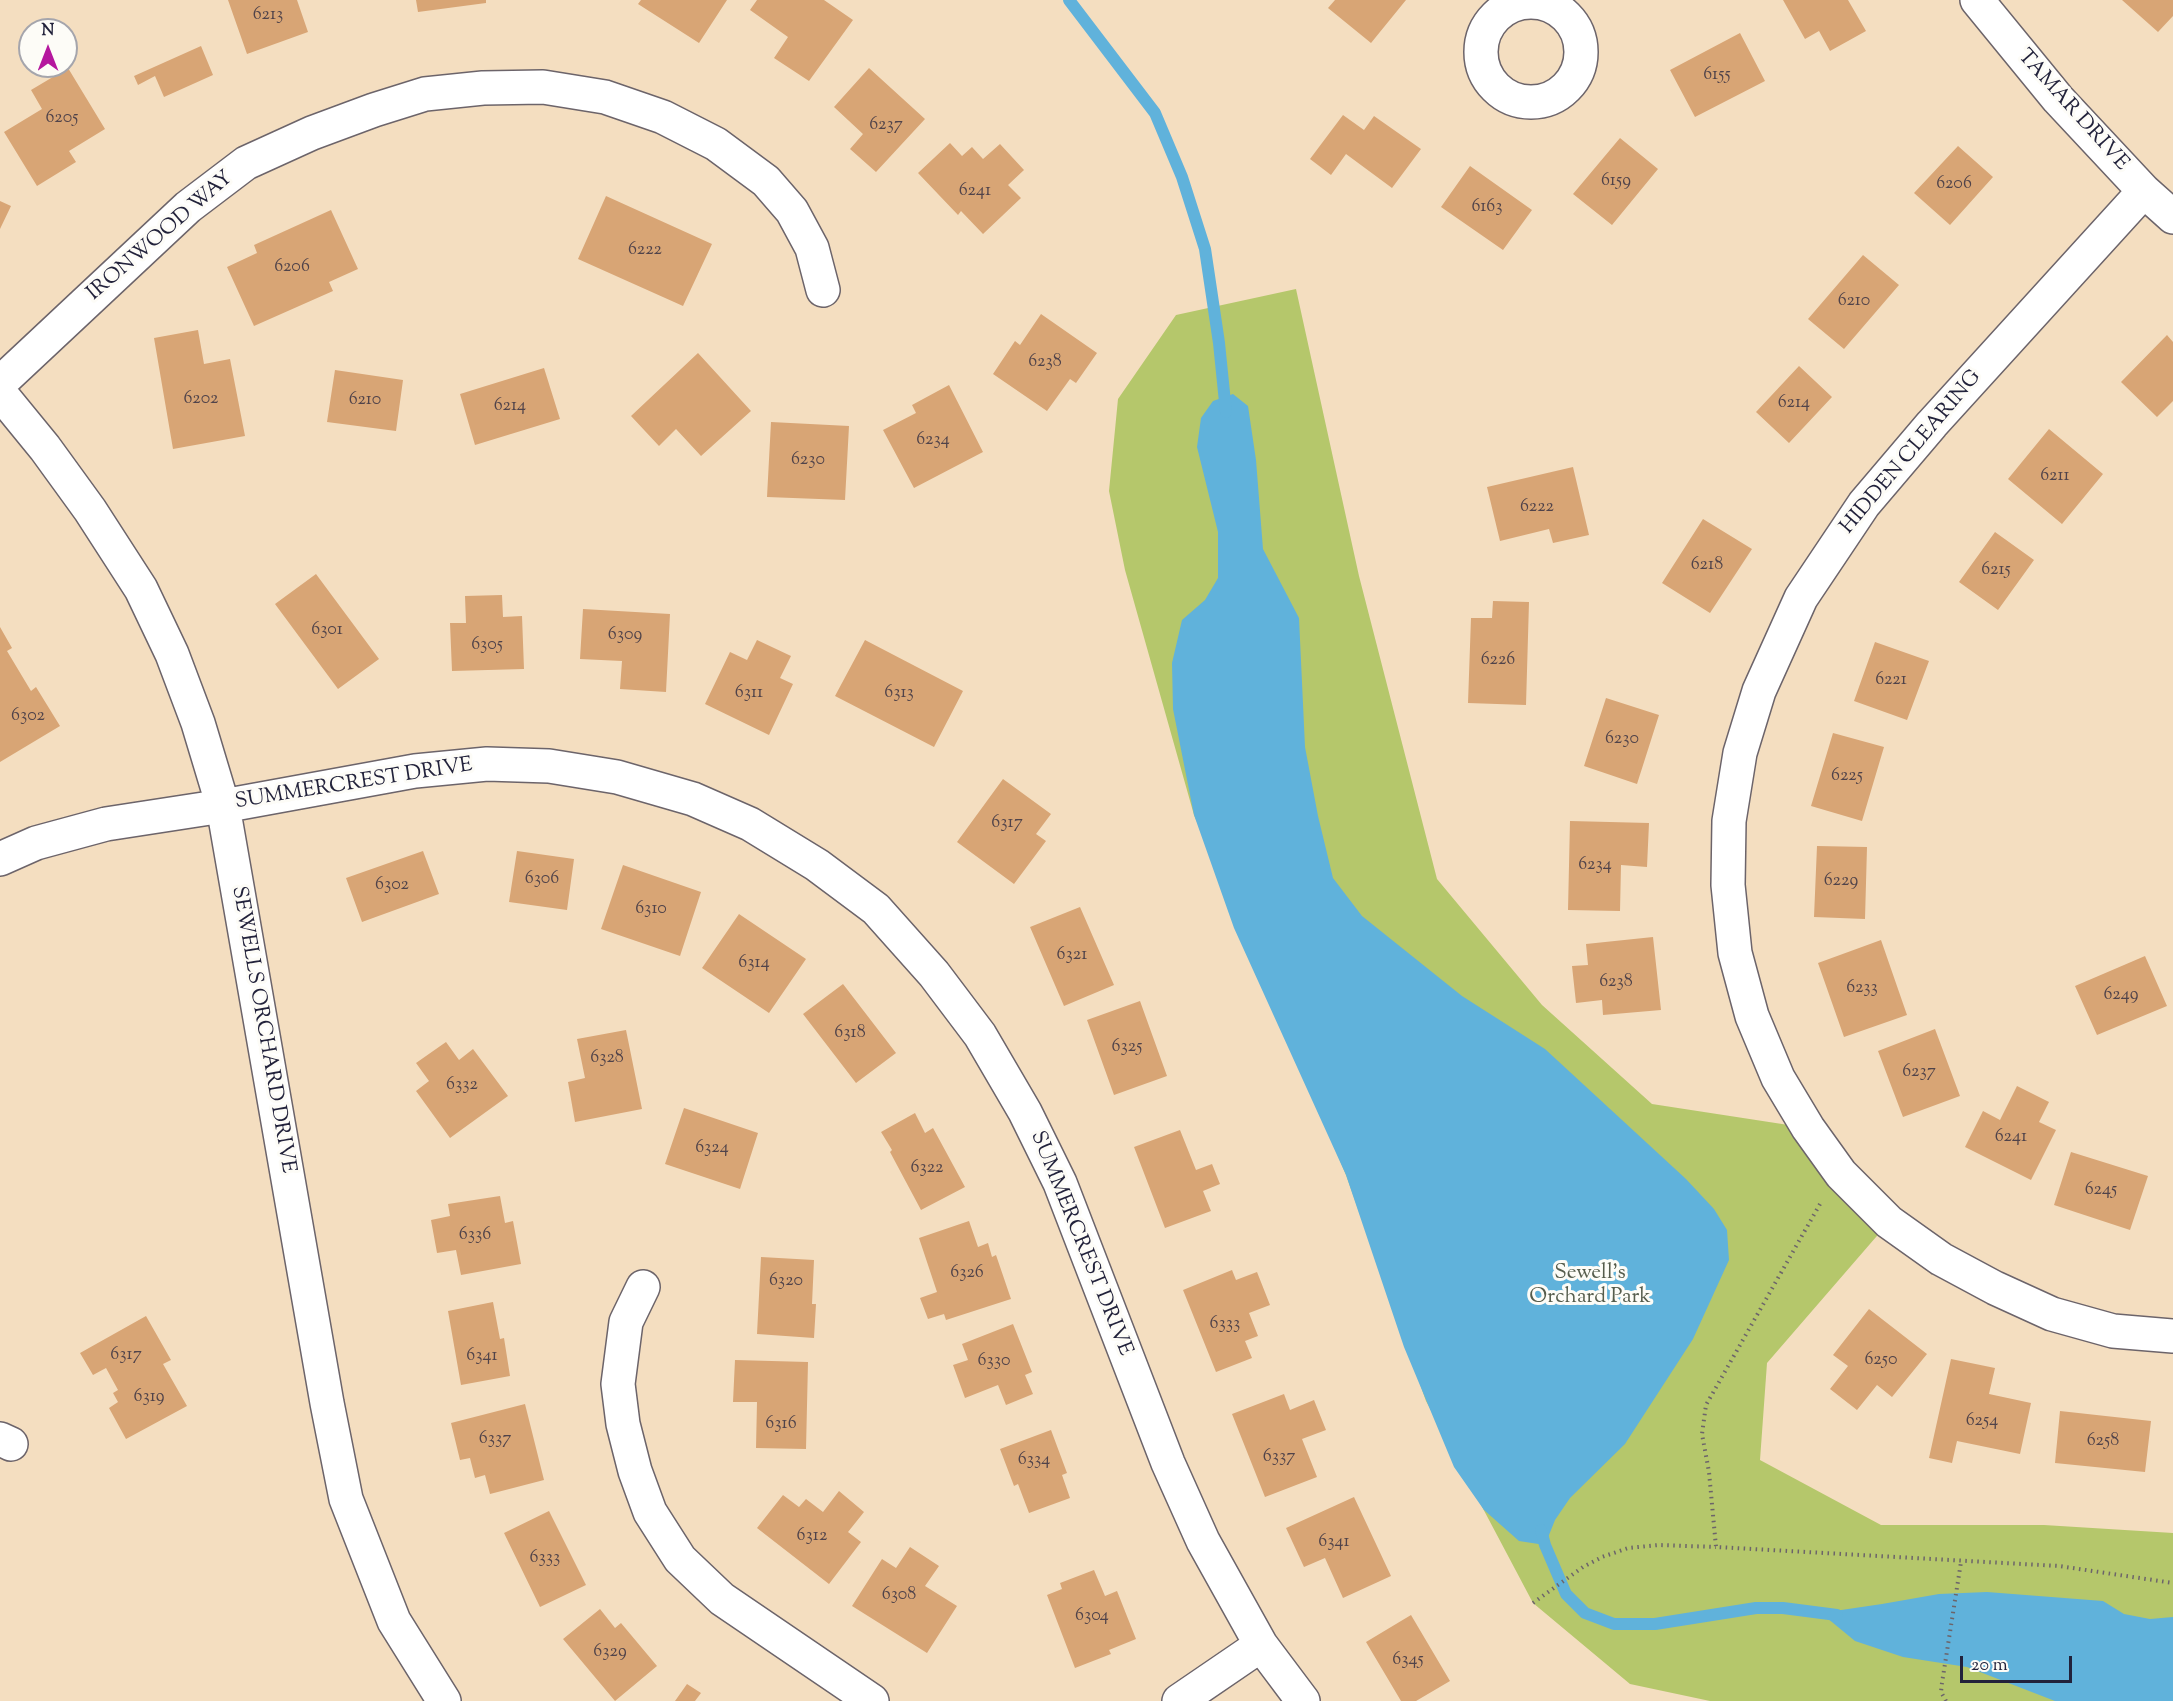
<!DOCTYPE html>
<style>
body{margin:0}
#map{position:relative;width:2173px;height:1701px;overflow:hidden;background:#f4dec0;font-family:"Sorts Mill Goudy",serif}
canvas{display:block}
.north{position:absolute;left:18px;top:18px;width:60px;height:60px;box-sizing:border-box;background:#fdfcf7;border:2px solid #a5a5ac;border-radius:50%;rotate:0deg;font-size:16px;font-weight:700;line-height:24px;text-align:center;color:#22223b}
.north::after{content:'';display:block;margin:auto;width:21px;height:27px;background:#b5179e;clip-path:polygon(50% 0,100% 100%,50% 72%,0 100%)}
.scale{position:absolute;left:1960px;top:1656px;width:112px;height:27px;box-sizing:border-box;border:3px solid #22223b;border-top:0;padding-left:8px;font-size:18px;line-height:21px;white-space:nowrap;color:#22223b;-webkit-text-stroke:4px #fdfcf7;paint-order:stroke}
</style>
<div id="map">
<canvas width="2173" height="1701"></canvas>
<div class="north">N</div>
<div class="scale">20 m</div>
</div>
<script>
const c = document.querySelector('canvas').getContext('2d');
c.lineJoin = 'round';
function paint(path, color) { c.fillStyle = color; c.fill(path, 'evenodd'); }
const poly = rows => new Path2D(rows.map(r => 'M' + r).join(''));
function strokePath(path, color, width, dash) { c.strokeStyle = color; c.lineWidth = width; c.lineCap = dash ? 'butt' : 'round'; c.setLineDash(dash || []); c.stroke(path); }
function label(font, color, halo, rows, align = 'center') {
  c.font = font + ' "Sorts Mill Goudy",serif'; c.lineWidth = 6; c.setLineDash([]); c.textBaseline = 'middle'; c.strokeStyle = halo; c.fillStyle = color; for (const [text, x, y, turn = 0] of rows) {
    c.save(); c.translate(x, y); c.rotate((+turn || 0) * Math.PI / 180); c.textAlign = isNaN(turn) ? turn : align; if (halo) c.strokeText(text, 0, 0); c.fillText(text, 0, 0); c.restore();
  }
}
paint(poly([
 [1296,289,1359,576,1437,879,1542,1005,1652,1104,1808,1128,1889,1222,1767,1363,1760,1460,1881,1525,2044,1525,2173,1533,2173,1701,1710,1701,1630,1684,1533,1603,1426,1401,1346,1175,1194,815,1125,570,1109,491,1118,399,1176,315]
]), '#b5c76b');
paint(poly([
 [1233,394,1248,406,1256,460,1263,549,1299,618,1305,747,1318,816,1333,878,1362,916,1462,996,1545,1049,1686,1179,1714,1209,1727,1230,1729,1260,1693,1339,1625,1444,1570,1498,1555,1520,1545,1545,1519,1541,1484,1510,1454,1467,1404,1347,1346,1175,1234,928,1194,815,1173,709,1172,663,1182,620,1205,600,1218,578,1218,532,1197,447,1201,418,1213,401],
 [1987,1592,2103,1601,2124,1614,2150,1619,2173,1617,2173,1701,2055,1701,1967,1667,1903,1657,1855,1641,1821,1613,1882,1604,1939,1594]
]), '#60b2db');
strokePath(poly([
 [1069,0,1155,113,1182,177,1205,249,1219,343,1226,412],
 [1541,1530,1545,1545,1566,1594,1585,1613,1614,1624,1655,1624,1756,1608,1783,1608,1837,1615]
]), '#60b2db', 12);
paint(poly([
 [228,0,297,0,308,32,247,54],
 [416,0,486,0,486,3,418,12],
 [641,0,727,0,699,43,638,4],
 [757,0,824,0,853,20,809,81,774,58,788,37,750,10],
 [1335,0,1406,0,1371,43,1328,8],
 [1783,0,1848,0,1866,31,1830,51,1819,31,1805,39],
 [2122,0,2173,0,2173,16,2158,32],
 [1740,33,1765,81,1695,117,1670,70],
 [201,46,213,75,164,97,155,76,138,85,134,76],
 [68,68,105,129,69,151,76,162,37,186,4,132,42,109,31,90],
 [869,68,925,119,876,172,850,149,863,134,834,107],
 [1343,115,1364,130,1374,116,1421,149,1392,188,1346,154,1331,175,1310,159],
 [1620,138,1658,169,1612,225,1573,194],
 [950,143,962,156,972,147,983,159,1000,144,1024,170,1008,185,1021,198,983,234,961,211,958,215,918,173],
 [1958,146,1993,177,1950,225,1914,193],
 [1470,166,1532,210,1503,250,1441,207],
 [606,196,712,244,683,306,578,259],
 [0,201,11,206,0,229],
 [331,210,358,269,329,282,333,291,254,326,227,267,257,253,254,245],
 [1863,255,1899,285,1844,349,1808,319],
 [1041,314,1097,353,1076,383,1070,379,1047,411,993,374,1015,341,1020,345],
 [198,330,204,364,230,359,245,436,173,449,154,338],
 [2167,335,2173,342,2173,401,2157,417,2121,382],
 [698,353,751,411,701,456,676,429,659,446,631,416],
 [1799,366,1832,397,1789,443,1756,412],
 [544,368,560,419,475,445,460,394],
 [335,370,403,380,396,431,327,422],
 [949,385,983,452,914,488,883,430,916,413,912,405],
 [771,422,849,426,845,500,767,497],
 [2049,429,2103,474,2062,524,2008,479],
 [1573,467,1589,535,1553,543,1549,529,1500,541,1487,487],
 [1703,519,1752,549,1710,613,1662,583],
 [1995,532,2034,560,1998,610,1959,582],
 [316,574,379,659,338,689,275,604],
 [502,595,503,617,522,616,524,669,452,671,450,623,466,623,465,596],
 [1493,601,1529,602,1526,705,1468,703,1471,618,1492,618],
 [583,609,670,614,666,692,620,689,622,661,580,659],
 [0,627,12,648,7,651,31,691,36,687,60,726,0,762],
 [757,640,791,656,780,678,793,684,769,735,705,704,730,652,747,660],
 [865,640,963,691,934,747,835,696],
 [1875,642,1929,661,1907,720,1854,701],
 [1606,698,1659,715,1637,784,1584,766],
 [1833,733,1884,747,1862,821,1811,806],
 [1003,779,1051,814,1036,834,1046,841,1014,884,957,842],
 [1570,821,1649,823,1647,867,1621,865,1620,911,1568,910],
 [1817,846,1867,847,1865,919,1814,917],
 [423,851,439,894,362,922,346,878],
 [517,851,574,859,567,910,509,902],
 [623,865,701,892,680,956,601,929],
 [1080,907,1114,985,1064,1006,1030,927],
 [739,914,806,959,769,1013,702,968],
 [1653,937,1661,1010,1603,1015,1602,1000,1576,1003,1572,966,1588,965,1586,944],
 [1881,940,1907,1015,1844,1037,1818,963],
 [2145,956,2167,1006,2097,1035,2075,986],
 [843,984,896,1053,856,1083,803,1014],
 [1140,1001,1167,1076,1114,1095,1087,1020],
 [1935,1029,1960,1096,1903,1117,1878,1051],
 [626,1030,642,1109,575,1122,568,1082,585,1078,577,1039],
 [446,1042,459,1060,473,1049,508,1096,450,1138,416,1091,429,1081,416,1063],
 [2017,1086,2049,1102,2039,1122,2056,1130,2031,1180,1965,1147,1983,1111,2000,1120],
 [684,1108,758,1133,740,1189,665,1164],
 [915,1113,925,1133,933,1128,965,1187,921,1210,890,1152,892,1150,881,1132],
 [1180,1130,1196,1170,1212,1164,1220,1184,1203,1191,1211,1211,1165,1228,1134,1147],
 [2071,1152,2148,1176,2130,1230,2054,1205],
 [500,1196,505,1223,513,1221,521,1264,461,1275,456,1250,437,1253,431,1220,450,1216,448,1204],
 [969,1221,978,1247,988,1243,992,1257,996,1255,1011,1299,946,1320,944,1314,928,1319,920,1298,937,1292,919,1238],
 [761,1257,814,1260,812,1304,816,1304,814,1338,757,1334],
 [1232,1270,1236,1280,1257,1272,1270,1305,1249,1313,1258,1336,1245,1341,1252,1358,1216,1372,1183,1290],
 [493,1302,500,1339,504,1338,510,1376,461,1385,448,1311],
 [1869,1309,1927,1354,1892,1397,1877,1385,1857,1410,1830,1389,1848,1366,1833,1355],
 [146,1316,171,1360,163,1364,187,1406,126,1439,109,1408,118,1402,113,1393,118,1390,106,1368,93,1375,80,1353],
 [1013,1324,1032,1372,1025,1375,1033,1394,1006,1405,998,1385,965,1398,953,1365,968,1360,962,1344],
 [1951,1359,1995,1368,1989,1394,2031,1403,2020,1454,1957,1441,1952,1463,1929,1458],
 [735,1360,808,1362,806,1449,756,1448,757,1402,733,1402],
 [1284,1394,1290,1410,1314,1400,1326,1430,1302,1439,1317,1477,1265,1497,1232,1414],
 [525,1404,544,1480,490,1494,485,1475,475,1478,470,1458,460,1460,451,1423],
 [2060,1411,2151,1421,2145,1472,2055,1463],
 [1051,1430,1067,1473,1062,1475,1070,1498,1029,1513,1018,1484,1014,1486,1000,1449],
 [839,1491,864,1512,848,1532,861,1542,829,1584,757,1528,783,1495,799,1507,806,1499,823,1512],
 [1354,1497,1391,1576,1343,1598,1325,1558,1304,1567,1286,1528],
 [549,1511,586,1585,540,1607,504,1533],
 [910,1547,939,1566,925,1586,957,1606,927,1653,852,1606,882,1559,896,1568],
 [1094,1570,1105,1596,1117,1591,1136,1639,1109,1650,1111,1654,1075,1668,1047,1595,1062,1589,1060,1583],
 [600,1609,615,1628,621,1623,657,1666,615,1701,563,1639],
 [1411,1615,1450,1681,1416,1701,1401,1701,1366,1642],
 [687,1684,701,1693,695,1701,675,1701]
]), '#d8a575');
const street = poly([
 [1977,0,2058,99,2144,191,2173,217],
 '1481 52a50 50 0 1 1 100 0a50 50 0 1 1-100 0Z',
 [2144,191,1932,424,1864,504,1801,598,1759,691,1740,753,1729,821,1728,885,1735,953,1752,1016,1778,1078,1808,1128,1841,1174,1889,1222,1941,1259,1995,1288,2052,1314,2113,1331,2173,1336],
 [0,383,188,207,246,163,312,133,374,110,425,94,483,88,543,87,605,97,663,117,716,144,766,181,792,211,812,248,823,290],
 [0,393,45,448,90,510,141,589,172,654,198,723,223,806,327,1403,346,1499,394,1621,444,1701],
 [0,859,36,843,106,824,223,806,415,771,487,764,549,766,617,777,693,799,750,824,817,865,876,909,934,974,980,1035,1025,1112,1060,1183,1168,1463,1203,1541,1261,1645,1303,1701],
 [643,1287,626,1322,618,1384,623,1424,635,1471,650,1512,680,1559,722,1599,872,1701],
 [0,1439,11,1444],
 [1179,1701,1261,1645]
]);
strokePath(street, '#6c646a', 36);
strokePath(poly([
 [1820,1204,1706,1405,1702,1434,1709,1472,1716,1547,2059,1566,2173,1583],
 [1533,1603,1583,1567,1602,1557,1628,1548,1659,1545,1716,1547],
 [1946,1701,1941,1692,1942,1683,1961,1562]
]), '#6c646a', 4, [1.5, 4.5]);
strokePath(street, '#fff', 33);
label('18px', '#50434a', null, [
 ["6213",268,16],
 ["6155",1717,76],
 ["6205",62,119],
 ["6237",886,126],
 ["6159",1616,182],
 ["6206",1954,185],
 ["6241",975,192],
 ["6163",1487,208],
 ["6222",645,251],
 ["6206",292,268],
 ["6210",1854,302],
 ["6238",1045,363],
 ["6202",201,400],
 ["6210",365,401],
 ["6214",1794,404],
 ["6214",510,407],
 ["6234",933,441],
 ["6230",808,461],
 ["6211",2055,477],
 ["6222",1537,508],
 ["6218",1707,566],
 ["6215",1996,571],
 ["6301",327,631],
 ["6309",625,636],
 ["6305",487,646],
 ["6226",1498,661],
 ["6221",1891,681],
 ["6311",749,694],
 ["6313",899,694],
 ["6302",28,717],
 ["6230",1622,740],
 ["6225",1847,777],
 ["6317",1007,824],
 ["6234",1595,866],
 ["6306",542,880],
 ["6229",1841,882],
 ["6302",392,886],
 ["6310",651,910],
 ["6321",1072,956],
 ["6314",754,964],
 ["6238",1616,983],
 ["6233",1862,989],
 ["6249",2121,996],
 ["6318",850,1034],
 ["6325",1127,1048],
 ["6328",607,1059],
 ["6237",1919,1073],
 ["6332",462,1086],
 ["6241",2011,1138],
 ["6324",712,1149],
 ["6322",927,1169],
 ["6245",2101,1191],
 ["6336",475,1236],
 ["6326",967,1274],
 ["6320",786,1282],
 ["6333",1225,1325],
 ["6317",126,1356],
 ["6341",482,1357],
 ["6250",1881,1361],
 ["6330",994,1362],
 ["6319",149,1398],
 ["6254",1982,1422],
 ["6316",781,1425],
 ["6337",495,1440],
 ["6258",2103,1442],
 ["6337",1279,1458],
 ["6334",1034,1461],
 ["6312",812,1537],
 ["6341",1334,1543],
 ["6333",545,1559],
 ["6308",899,1596],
 ["6304",1092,1617],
 ["6329",610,1653],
 ["6345",1408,1661]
]);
label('21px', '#22223b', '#fdfcf7', [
 ["TAMAR DRIVE",2072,111,48],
 ["IRONWOOD WAY",161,237,-41],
 ["HIDDEN CLEARING",1912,453,-50],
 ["SUMMERCREST DRIVE",354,785,-9],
 ["SEWELLS ORCHARD DRIVE",262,1030,80],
 ["SUMMERCREST DRIVE",1080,1244,68]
]);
label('21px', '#555c4c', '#fdfcf7', [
 ["Sewell's",1590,1274],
 ["Orchard Park",1590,1298]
]);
</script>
